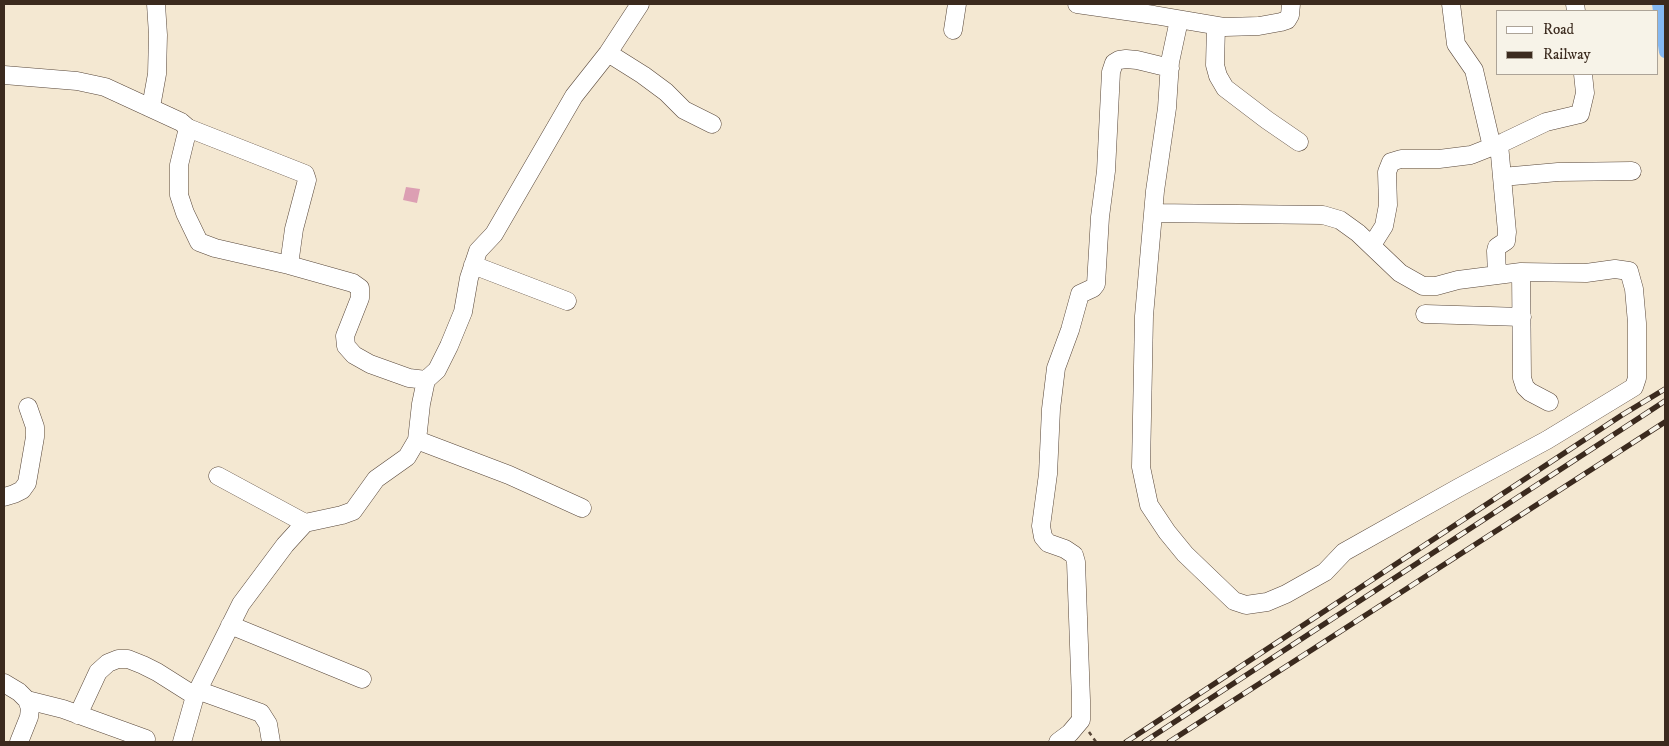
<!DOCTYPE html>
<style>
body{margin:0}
#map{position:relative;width:1669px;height:746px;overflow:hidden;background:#f4e8d2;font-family:"IM FELL DW Pica",serif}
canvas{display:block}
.frame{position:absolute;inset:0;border:5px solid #3b2a1e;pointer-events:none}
.legend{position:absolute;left:1496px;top:10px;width:162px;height:65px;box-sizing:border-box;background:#f7f3e8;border:1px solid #aca397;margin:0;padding:6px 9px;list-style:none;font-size:15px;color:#3b2a1e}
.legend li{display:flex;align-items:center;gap:10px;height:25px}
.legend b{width:25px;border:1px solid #aca397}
</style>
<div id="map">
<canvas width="1669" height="746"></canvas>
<div class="frame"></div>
<ul class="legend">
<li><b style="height:6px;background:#fff"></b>Road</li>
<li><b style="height:6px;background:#3b2a1e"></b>Railway</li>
</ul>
</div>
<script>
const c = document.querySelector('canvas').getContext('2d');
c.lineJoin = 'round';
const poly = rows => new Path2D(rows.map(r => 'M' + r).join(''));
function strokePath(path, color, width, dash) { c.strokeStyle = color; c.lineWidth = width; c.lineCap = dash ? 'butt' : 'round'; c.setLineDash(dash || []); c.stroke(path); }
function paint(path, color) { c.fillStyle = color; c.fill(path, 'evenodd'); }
strokePath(poly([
 [1658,4,1665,52]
]), '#84b8f2', 12);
paint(poly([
 [406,187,420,189,417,203,403,200]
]), '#dc9fb3');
const minor = poly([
 [1077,4,1154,15,1225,27,1259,26,1281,22,1287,20,1290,15,1291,4],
 [1451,4,1456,44,1474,70,1492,147],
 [1575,4,1576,11],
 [1216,26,1215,65,1218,76,1225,88,1267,120,1299,142],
 [953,30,957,4],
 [608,53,643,75,666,92,684,110,712,124],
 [4,75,77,81,105,87,181,122,188,128,305,174,307,180,294,229,289,265,353,283,360,288,360,298,345,336,346,346,354,355,370,364,409,378,426,380,437,370,449,346,463,312,469,278,478,251,494,234,574,96,608,53,640,4],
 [151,107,157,74,158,35,156,4],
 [188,128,179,165,179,195,185,213,199,242,215,248,289,265],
 [1502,177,1558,172,1632,171],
 [1153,213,1323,215,1340,220,1358,233,1400,273,1423,286,1436,286,1458,280,1521,272,1586,273,1615,269,1629,271,1634,289,1637,323,1637,378,1634,387,1547,440,1458,488,1344,552,1325,572,1286,594,1267,602,1246,605,1234,601,1185,554,1167,532,1149,505,1141,467,1144,316,1155,191,1167,108,1170,62,1179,20],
 [1372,245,1384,226,1388,205,1387,172,1391,162,1401,159,1439,159,1471,155,1504,142,1546,122,1580,114,1585,93,1583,74],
 [473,265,567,301],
 [1521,272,1522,378,1525,387,1530,392,1549,402],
 [1497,275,1496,251,1497,247,1506,241,1507,232,1499,144],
 [1425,314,1522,317],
 [417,440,509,475,582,508],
 [218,476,305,523],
 [4,497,14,494,22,490,27,483,35,437,35,427,28,407],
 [230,625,362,679],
 [4,683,19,692,27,700,30,708,29,717,19,742],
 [197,690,261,713,268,724,271,742],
 [27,700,63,709,146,739],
 [78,715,98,672,108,663,118,659,128,659,143,665,157,672,195,696],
 [182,742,195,696,241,604,285,545,305,523,342,515,353,511,376,479,407,457,417,440,421,404,426,380],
 [1058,742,1070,733,1081,720,1081,700,1076,562,1074,555,1065,549,1048,543,1043,537,1041,526,1048,474,1051,409,1056,368,1070,330,1080,294,1093,288,1096,284,1100,217,1106,171,1111,72,1114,63,1119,60,1126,59,1137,60,1170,68]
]);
strokePath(minor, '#574639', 19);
strokePath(poly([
 [1089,732,1096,742]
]), '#574639', 2.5, [4, 4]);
strokePath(minor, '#fff', 18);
const rail = poly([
 [1126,742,1622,415,1665,389],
 [1144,742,1665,401],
 [1169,742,1665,422]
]);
strokePath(rail, '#3b2a1e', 5.5);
strokePath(rail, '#f7f3e8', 4, [11]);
</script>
